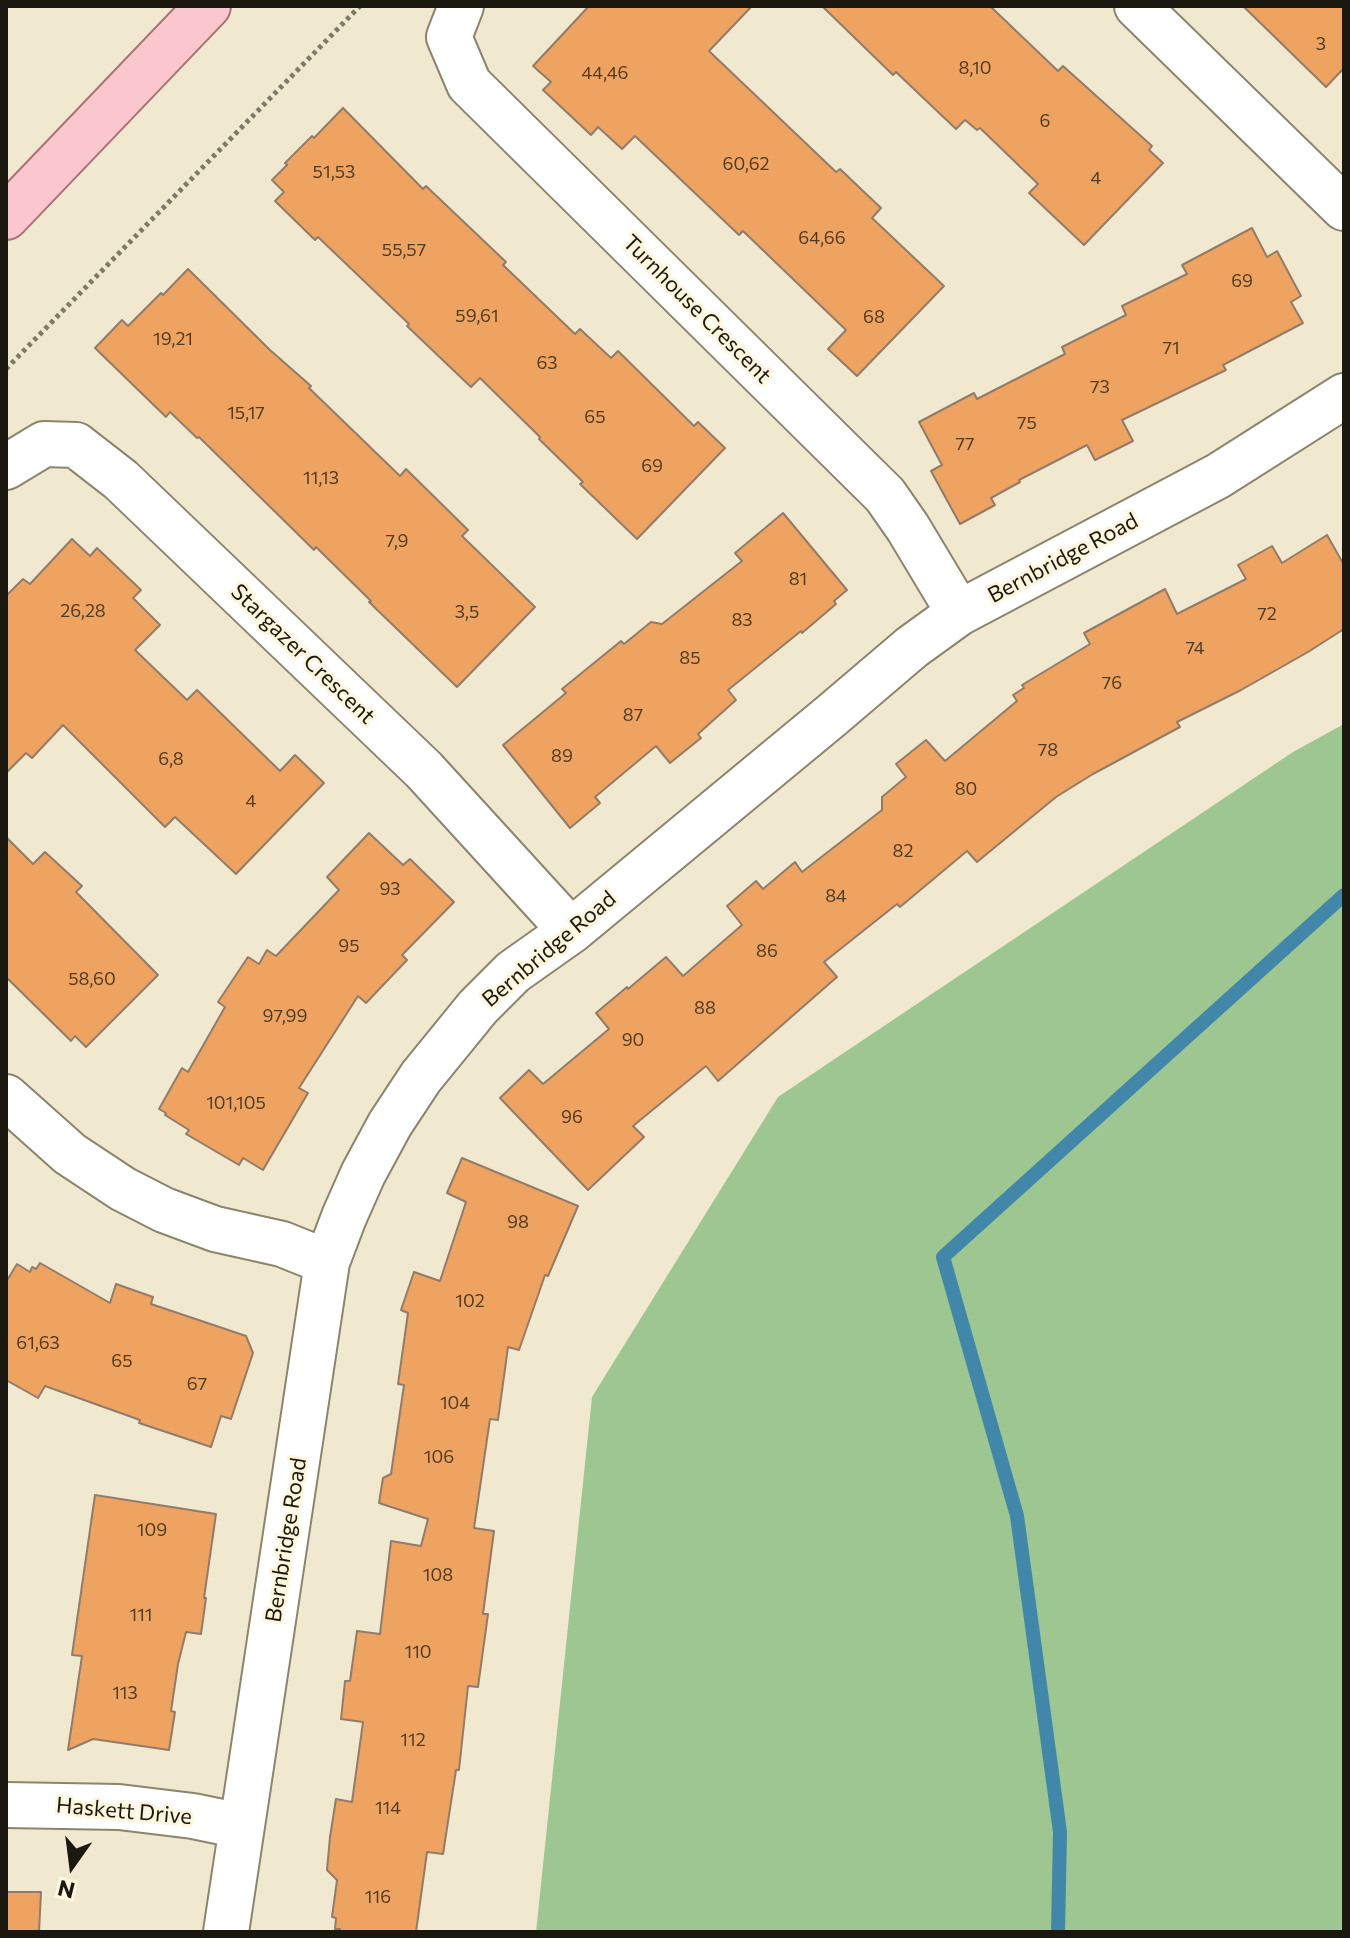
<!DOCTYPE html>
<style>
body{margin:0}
#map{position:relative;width:1350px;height:1938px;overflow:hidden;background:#f0e9cf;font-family:Commissioner,sans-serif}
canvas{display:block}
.frame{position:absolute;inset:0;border:8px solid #1b190f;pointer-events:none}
.north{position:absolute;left:32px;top:1826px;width:80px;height:80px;-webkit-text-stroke:6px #fdf6dc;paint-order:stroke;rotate:194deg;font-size:22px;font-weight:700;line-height:32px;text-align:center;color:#1b190f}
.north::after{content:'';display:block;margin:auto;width:28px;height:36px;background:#1b190f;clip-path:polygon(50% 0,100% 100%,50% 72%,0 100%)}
</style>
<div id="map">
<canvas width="1350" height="1938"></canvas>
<div class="frame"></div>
<div class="north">N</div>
</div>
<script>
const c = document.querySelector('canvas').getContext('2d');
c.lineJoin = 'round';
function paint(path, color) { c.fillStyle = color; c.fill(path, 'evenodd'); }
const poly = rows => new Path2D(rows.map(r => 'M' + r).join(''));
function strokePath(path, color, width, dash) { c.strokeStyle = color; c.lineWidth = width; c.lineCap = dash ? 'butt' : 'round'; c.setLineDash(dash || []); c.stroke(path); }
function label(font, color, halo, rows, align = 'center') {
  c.font = font + ' Commissioner,sans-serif'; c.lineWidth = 6; c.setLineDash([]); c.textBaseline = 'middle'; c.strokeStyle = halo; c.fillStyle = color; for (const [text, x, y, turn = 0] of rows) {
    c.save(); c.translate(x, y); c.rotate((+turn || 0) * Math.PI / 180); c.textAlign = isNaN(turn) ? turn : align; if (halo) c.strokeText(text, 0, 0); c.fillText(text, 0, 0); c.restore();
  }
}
paint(poly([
 [1344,724,1344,1898,1342,1932,536,1932,592,1397,778,1097,1293,752]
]), '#9dc691');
strokePath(poly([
 [1058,1932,1060,1832,1017,1516,943,1257,1344,895]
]), '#4087aa', 14);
const building = poly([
 [589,6,752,6,709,51,836,172,840,169,881,208,872,218,944,286,857,376,828,349,846,330,743,231,739,235,635,136,622,149,598,127,591,135,543,90,551,82,533,66,589,6],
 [822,6,990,6,1058,71,1063,66,1152,146,1149,150,1163,163,1084,245,1029,193,1038,184,980,128,977,130,965,120,956,129,896,72,893,75,822,6],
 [1243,6,1344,6,1344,68,1326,87,1243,6],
 [343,108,423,189,426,186,506,262,503,265,575,334,580,329,611,358,618,351,694,426,698,422,725,448,637,539,580,484,583,482,539,439,540,437,480,378,471,387,407,326,409,324,318,237,315,240,275,201,284,192,272,180,287,165,285,163,312,136,314,138,343,108],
 [1252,228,1267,257,1277,251,1301,296,1291,302,1303,323,1223,365,1226,370,1122,420,1133,441,1095,460,1087,445,1019,480,1020,482,991,498,995,505,960,524,931,471,942,465,919,422,974,393,977,399,1065,354,1062,347,1126,315,1122,306,1187,274,1182,265,1252,228],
 [188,269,270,350,311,386,309,388,400,476,406,469,468,530,462,536,535,607,457,687,369,602,371,601,316,547,314,550,199,437,197,438,170,412,166,417,95,348,122,320,128,326,161,293,163,295,188,269],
 [783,513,847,590,834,601,836,604,802,633,801,631,728,690,736,700,698,734,701,738,670,763,656,746,595,797,600,803,570,828,503,745,566,693,562,689,621,641,624,644,651,622,662,624,742,561,735,553,783,513],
 [1327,535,1344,565,1344,629,1308,652,1241,690,1177,722,1180,727,1093,774,1056,797,977,862,967,851,900,907,897,904,824,962,837,977,718,1081,706,1066,633,1126,644,1137,588,1190,500,1098,529,1070,543,1084,609,1029,596,1013,627,987,628,989,666,957,683,976,742,925,727,906,756,881,763,889,795,862,802,872,882,810,882,797,906,777,896,764,926,740,945,761,1017,701,1013,695,1024,688,1022,685,1090,644,1084,633,1165,589,1177,614,1246,579,1238,565,1272,546,1282,563,1327,535],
 [72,539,90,556,97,548,141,590,133,598,160,625,135,650,187,700,197,690,280,771,295,755,324,783,236,874,175,817,165,827,63,725,32,758,26,753,6,773,6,596,23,579,30,584,72,539],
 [369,833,403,865,410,859,454,902,402,955,407,960,366,1003,358,996,299,1088,308,1093,263,1170,243,1158,239,1165,186,1134,189,1130,165,1115,166,1113,159,1109,182,1068,188,1072,225,1007,218,1002,248,957,259,964,267,950,276,956,339,890,327,877,369,833],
 [6,837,33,864,45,852,82,886,76,892,158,975,86,1047,75,1036,71,1041,6,977,6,837],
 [462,1158,578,1206,548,1276,545,1275,519,1350,508,1347,498,1420,490,1419,474,1528,494,1531,483,1614,488,1614,478,1687,468,1686,459,1770,456,1770,443,1854,427,1852,416,1932,340,1932,340,1929,335,1929,336,1918,332,1917,337,1880,327,1870,330,1837,336,1799,352,1802,363,1722,341,1719,345,1681,350,1681,357,1631,380,1634,391,1541,421,1546,428,1519,379,1503,383,1478,391,1474,404,1385,398,1384,408,1313,401,1310,414,1272,440,1281,466,1202,447,1193,462,1158],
 [40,1263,110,1303,116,1284,153,1297,151,1304,246,1336,253,1353,231,1419,221,1416,211,1447,139,1423,140,1420,45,1386,38,1398,6,1380,6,1282,17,1264,30,1272,32,1267,36,1269,40,1263],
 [95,1495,216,1514,204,1598,206,1598,201,1634,186,1632,178,1664,171,1711,175,1712,169,1750,93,1739,68,1750,82,1656,72,1655,95,1495],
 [6,1892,41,1892,39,1932,6,1932,6,1892]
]);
paint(building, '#eea360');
strokePath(building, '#917c6b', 2);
const minor = poly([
 [461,6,449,37,469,84,885,495,908,528,959,613],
 [1137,6,1344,208],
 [6,467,44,444,76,445,121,480,424,770,571,931],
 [6,1097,70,1154,123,1189,164,1210,215,1229,282,1244,327,1262],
 [6,1805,119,1807,193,1816,241,1826],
 [226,1932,327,1262,344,1217,363,1174,390,1124,421,1077,478,1007,513,972,571,931,831,716,912,647,959,613,1218,476,1344,396]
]);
const major = poly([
 [6,217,208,6]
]);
strokePath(minor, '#8b856d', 48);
strokePath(major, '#a97174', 48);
strokePath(poly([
 [6,369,360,6]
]), '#7e7a68', 5, [4, 4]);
strokePath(minor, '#fff', 44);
strokePath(major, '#f9c7cd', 44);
label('18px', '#503c23', null, [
 ["3",1321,44],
 ["8,10",975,68],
 ["44,46",605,73],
 ["6",1045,121],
 ["60,62",746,164],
 ["51,53",334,172],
 ["4",1096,178],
 ["64,66",822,238],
 ["55,57",404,250],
 ["69",1242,281],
 ["59,61",477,316],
 ["68",874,317],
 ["19,21",173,339],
 ["71",1171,348],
 ["63",547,363],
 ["73",1100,387],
 ["15,17",246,413],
 ["65",595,417],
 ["75",1027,423],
 ["77",965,444],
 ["69",652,466],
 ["11,13",321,478],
 ["7,9",397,541],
 ["81",798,579],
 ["26,28",83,611],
 ["3,5",467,612],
 ["72",1267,614],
 ["83",742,620],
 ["74",1195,648],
 ["85",690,658],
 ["76",1112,683],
 ["87",633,715],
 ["78",1048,750],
 ["89",562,756],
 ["6,8",171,759],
 ["80",966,789],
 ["4",251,801],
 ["82",903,851],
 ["93",390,889],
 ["84",836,896],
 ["95",349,946],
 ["86",767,951],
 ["58,60",92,979],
 ["88",705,1008],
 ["97,99",285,1016],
 ["90",633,1040],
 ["101,105",236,1103],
 ["96",572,1117],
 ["98",518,1222],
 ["102",470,1301],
 ["61,63",38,1343],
 ["65",122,1361],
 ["67",197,1384],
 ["104",455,1403],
 ["106",439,1457],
 ["109",152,1530],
 ["108",438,1575],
 ["111",141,1615],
 ["110",418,1652],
 ["113",125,1693],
 ["112",413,1740],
 ["114",388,1808],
 ["116",378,1897]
]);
label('22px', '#1b190f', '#fdf6dc', [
 ["Turnhouse Crescent",697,309,45],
 ["Bernbridge Road",1063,558,-28],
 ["Stargazer Crescent",303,654,44],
 ["Bernbridge Road",549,949,-40],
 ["Bernbridge Road",286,1540,-81],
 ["Haskett Drive",124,1811,5]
]);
</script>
